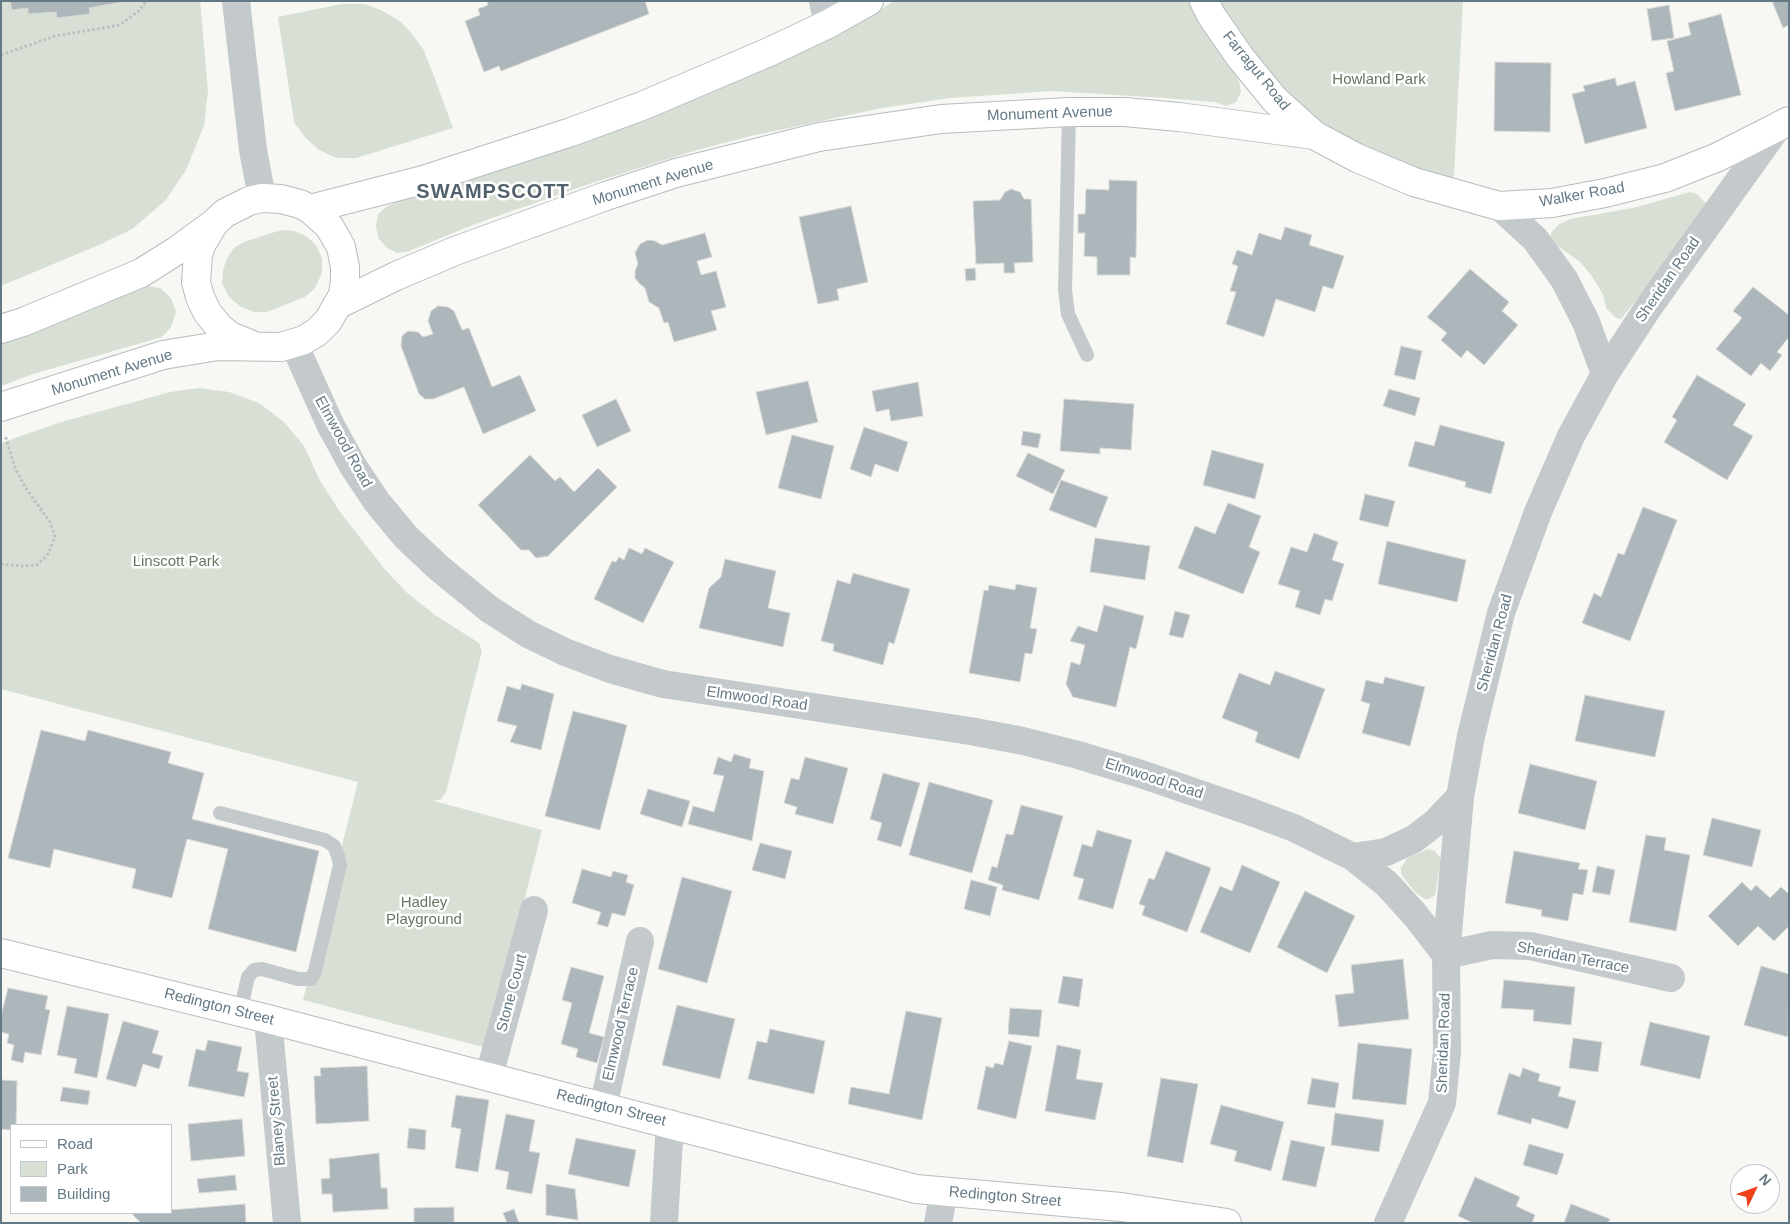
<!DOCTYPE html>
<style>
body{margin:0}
#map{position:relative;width:1790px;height:1224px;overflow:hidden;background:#f7f7f3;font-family:Arial,sans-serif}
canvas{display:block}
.frame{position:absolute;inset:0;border:2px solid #647986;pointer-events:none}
.legend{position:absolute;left:10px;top:1124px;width:162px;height:90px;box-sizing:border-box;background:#fff;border:1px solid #c1c9cf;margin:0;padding:6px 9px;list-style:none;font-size:15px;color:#647986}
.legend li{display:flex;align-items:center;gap:10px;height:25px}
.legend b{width:25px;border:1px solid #c1c9cf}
.north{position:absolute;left:1730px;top:1164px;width:50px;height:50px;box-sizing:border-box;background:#fff;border:1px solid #c1c9cf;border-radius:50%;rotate:48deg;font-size:14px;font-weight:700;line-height:20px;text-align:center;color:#647986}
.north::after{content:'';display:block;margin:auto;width:18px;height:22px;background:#ef421b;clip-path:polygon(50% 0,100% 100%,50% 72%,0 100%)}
</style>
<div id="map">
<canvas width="1790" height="1224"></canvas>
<div class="frame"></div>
<ul class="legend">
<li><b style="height:6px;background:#fff"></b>Road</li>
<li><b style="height:14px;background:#d8dfd4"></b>Park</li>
<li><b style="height:14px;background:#adb6bb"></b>Building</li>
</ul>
<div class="north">N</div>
</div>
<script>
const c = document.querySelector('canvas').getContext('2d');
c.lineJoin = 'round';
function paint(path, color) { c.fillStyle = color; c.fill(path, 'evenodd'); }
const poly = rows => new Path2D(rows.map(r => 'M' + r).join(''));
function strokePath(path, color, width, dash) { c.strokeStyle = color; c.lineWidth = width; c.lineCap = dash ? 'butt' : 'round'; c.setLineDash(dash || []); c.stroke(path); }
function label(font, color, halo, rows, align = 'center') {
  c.font = font + ' Arial,sans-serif'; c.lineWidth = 5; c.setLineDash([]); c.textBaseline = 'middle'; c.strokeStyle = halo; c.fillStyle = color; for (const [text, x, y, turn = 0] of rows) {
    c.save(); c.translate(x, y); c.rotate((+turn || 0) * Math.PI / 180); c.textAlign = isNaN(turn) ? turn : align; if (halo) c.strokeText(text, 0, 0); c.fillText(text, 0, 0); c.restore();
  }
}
paint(poly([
 [1,1,200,1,208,91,204,126,186,170,165,201,132,229,101,244,1,286],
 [894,1,1188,1,1229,63,1239,81,1241,92,1236,102,1226,106,1215,102,1164,98,1051,91,950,98,882,108,751,136,697,150,592,183,475,224,409,251,397,253,387,248,379,239,376,227,378,214,386,207,400,200,426,194,659,111,760,70,860,23],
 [1204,1,1463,1,1453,194,1314,135],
 [342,4,365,4,381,10,401,22,412,34,423,49,432,71,453,128,356,158,337,158,319,150,305,137,294,122,278,17],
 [1690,192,1697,194,1706,203,1703,211,1687,236,1621,319,1616,318,1606,308,1603,294,1591,275,1580,262,1555,244,1551,237,1551,233,1558,225,1570,219,1633,208],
 [281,230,294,231,306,236,316,245,322,258,322,273,315,288,305,297,267,312,254,312,241,307,229,297,222,283,223,270,227,258,234,248,244,242],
 [147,286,160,288,171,298,176,312,171,327,162,337,33,374,1,386,1,343,61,321,131,289],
 [199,388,229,392,259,403,283,421,304,446,319,479,340,512,383,567,406,592,435,615,479,643,482,651,446,792,441,799,434,801,542,830,487,1048,303,1000,358,782,1,689,1,443,58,423,170,392],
 [1428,849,1435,851,1441,859,1435,895,1429,899,1425,899,1416,893,1403,877,1401,873,1401,868,1407,858]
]), '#d8dfd4');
const building = poly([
 [10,1,128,1,89,8,90,14,57,18,56,12,28,14,28,8,12,10,10,1],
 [487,1,645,1,649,14,501,71,499,66,484,72,465,21,480,15,478,9,488,5,487,1],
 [1772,1,1789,1,1789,25,1783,28,1772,1],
 [1669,5,1674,38,1652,41,1647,9,1669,5],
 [1721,14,1741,95,1675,111,1666,73,1674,71,1667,41,1691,35,1688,23,1721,14],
 [1495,62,1551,63,1550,132,1494,131,1495,62],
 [1615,78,1617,86,1635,81,1647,128,1585,144,1572,94,1585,91,1583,86,1615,78],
 [1109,180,1137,181,1136,258,1130,257,1130,275,1097,275,1097,257,1084,256,1085,233,1078,233,1078,214,1085,214,1086,189,1109,190,1109,180],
 [1011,189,1020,192,1024,199,1031,199,1033,262,1014,263,1015,273,1004,273,1004,263,976,264,973,201,1000,200,1005,192,1011,189],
 [851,206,868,282,837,289,839,300,818,304,799,217,851,206],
 [1285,227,1312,235,1309,245,1344,256,1333,289,1323,286,1315,312,1276,299,1264,337,1226,324,1236,292,1230,291,1238,266,1232,264,1237,250,1252,255,1259,233,1281,240,1285,227],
 [705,233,712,257,697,261,701,275,716,271,726,307,711,311,717,330,674,342,668,322,664,323,659,308,649,302,645,288,639,283,635,278,635,271,638,264,635,253,640,244,648,240,655,241,662,245,705,233],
 [975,268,976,280,966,281,965,269,975,268],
 [1470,269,1509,302,1502,311,1518,325,1484,365,1467,350,1461,358,1441,340,1447,333,1427,317,1470,269],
 [1753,287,1789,315,1789,337,1777,352,1782,355,1770,371,1761,363,1751,376,1716,349,1742,318,1733,311,1753,287],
 [438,306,448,307,454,311,462,330,469,328,492,387,520,375,536,411,483,434,464,387,433,399,425,399,419,394,401,346,402,336,408,331,418,332,423,337,433,334,428,321,431,311,438,306],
 [1401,346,1422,351,1415,380,1394,375,1401,346],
 [1697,375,1746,404,1733,425,1753,436,1727,480,1664,442,1677,420,1672,417,1697,375],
 [808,381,818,422,766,435,756,392,808,381],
 [918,382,923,416,891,421,889,409,876,412,872,391,918,382],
 [1389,389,1420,398,1415,416,1383,406,1389,389],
 [616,399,631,431,597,447,582,415,616,399],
 [1064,399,1134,404,1131,450,1100,448,1100,454,1060,451,1064,399],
 [1440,425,1505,442,1491,494,1465,487,1466,482,1408,466,1415,441,1434,446,1440,425],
 [864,427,908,442,898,472,875,464,871,477,850,469,864,427],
 [1023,431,1041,434,1038,448,1021,445,1023,431],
 [792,435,834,446,821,499,778,488,792,435],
 [1212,450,1264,464,1255,499,1203,485,1212,450],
 [1028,453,1065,470,1053,494,1016,476,1028,453],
 [530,455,555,481,560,477,574,492,598,468,617,487,548,556,536,558,529,550,521,550,478,505,530,455],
 [1061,480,1108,497,1096,528,1049,510,1061,480],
 [1365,494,1395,501,1388,527,1359,520,1365,494],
 [1228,503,1261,516,1249,547,1260,552,1243,594,1178,568,1195,526,1215,534,1228,503],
 [1643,507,1677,520,1630,641,1582,623,1594,593,1601,597,1618,553,1624,555,1643,507],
 [1314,533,1338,542,1332,560,1344,564,1332,601,1325,599,1320,615,1295,607,1300,591,1278,584,1291,547,1307,552,1314,533],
 [1095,538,1150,546,1145,580,1090,572,1095,538],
 [1387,541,1466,560,1457,602,1378,584,1387,541],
 [629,548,642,554,645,548,674,562,643,623,594,599,612,561,616,562,619,557,624,560,629,548],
 [725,559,776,571,768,608,790,613,783,647,699,628,709,588,721,577,725,559],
 [853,573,910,589,894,644,889,642,883,665,833,651,834,644,821,641,837,580,850,584,853,573],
 [1016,584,1037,588,1030,628,1037,629,1032,654,1025,653,1020,682,969,673,984,590,988,591,989,585,1015,590,1016,584],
 [1104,605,1144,616,1136,649,1130,647,1116,707,1073,697,1066,684,1071,662,1080,665,1085,645,1070,641,1078,626,1097,632,1104,605],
 [1175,611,1190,615,1183,638,1169,635,1175,611],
 [1275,671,1325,689,1299,759,1255,742,1258,732,1222,718,1239,673,1270,685,1275,671],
 [1385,677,1425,687,1410,746,1362,733,1370,704,1361,701,1366,680,1383,684,1385,677],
 [522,684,554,694,541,750,510,742,517,726,497,721,507,686,520,690,522,684],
 [1585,695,1665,711,1655,757,1575,741,1585,695],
 [573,711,627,725,600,830,545,816,573,711],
 [41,730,85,741,88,730,171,752,168,763,204,773,192,819,319,851,296,952,208,929,228,849,187,839,172,898,132,888,136,869,54,849,50,868,8,858,41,730],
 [734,754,751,759,749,768,764,771,752,841,688,824,693,806,714,812,724,776,713,774,718,757,731,762,734,754],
 [805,757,848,768,833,824,795,814,797,807,784,803,791,778,799,780,805,757],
 [1530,764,1597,781,1585,830,1518,813,1530,764],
 [883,773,920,783,901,847,877,840,882,823,870,819,883,773],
 [929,782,993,800,972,873,909,855,929,782],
 [648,789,690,801,682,827,640,814,648,789],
 [1021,805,1063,816,1039,900,1002,890,1003,885,988,880,992,866,997,868,1006,834,1013,835,1021,805],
 [1712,818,1761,830,1752,867,1703,855,1712,818],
 [1097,830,1132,840,1113,909,1078,899,1084,879,1073,876,1082,844,1092,847,1097,830],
 [1646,835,1666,838,1664,850,1690,855,1676,931,1629,922,1646,835],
 [760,843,792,851,785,879,752,870,760,843],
 [1166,851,1211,868,1187,932,1142,915,1145,906,1139,904,1149,878,1154,880,1166,851],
 [1514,851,1580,863,1578,869,1588,870,1583,895,1573,893,1568,921,1541,916,1542,910,1505,903,1514,851],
 [1242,865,1280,882,1250,953,1200,932,1220,886,1232,891,1242,865],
 [1597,866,1615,870,1610,895,1592,892,1597,866],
 [582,869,611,877,613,871,628,875,626,882,634,885,625,916,612,913,608,927,597,924,601,912,572,903,582,869],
 [682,877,732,891,707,983,658,969,682,877],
 [971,880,997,887,990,916,964,909,971,880],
 [1742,882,1751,891,1756,885,1770,898,1781,887,1789,894,1789,926,1774,941,1758,926,1738,946,1708,916,1742,882],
 [1305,891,1355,916,1327,973,1277,947,1305,891],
 [1403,959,1409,1019,1339,1027,1335,995,1354,993,1351,965,1403,959],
 [1761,966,1789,974,1788,1037,1744,1025,1761,966],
 [571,967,604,976,589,1033,604,1037,597,1063,576,1057,578,1049,561,1044,572,1003,562,1000,571,967],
 [1063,976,1083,979,1079,1007,1058,1003,1063,976],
 [1504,980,1575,987,1571,1025,1533,1021,1534,1010,1501,1008,1504,980],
 [8,988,48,996,45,1009,50,1010,41,1055,25,1052,23,1063,11,1060,14,1045,7,1043,9,1034,1,1032,1,1016,8,988],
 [677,1005,735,1019,720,1079,662,1065,677,1005],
 [67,1006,109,1014,97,1078,74,1073,77,1059,57,1055,67,1006],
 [1010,1008,1042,1010,1039,1037,1008,1034,1010,1008],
 [906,1011,942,1018,922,1120,848,1104,851,1087,889,1094,906,1011],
 [123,1021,159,1031,152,1053,163,1056,159,1069,143,1064,136,1087,106,1079,123,1021],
 [1650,1022,1710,1036,1700,1079,1640,1065,1650,1022],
 [770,1029,825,1041,814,1094,748,1079,757,1041,767,1043,770,1029],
 [1573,1038,1602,1042,1598,1072,1569,1068,1573,1038],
 [208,1040,242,1047,237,1071,249,1073,244,1097,188,1086,196,1049,205,1051,208,1040],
 [1009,1041,1032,1046,1016,1119,977,1109,986,1066,993,1068,995,1063,1003,1065,1009,1041],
 [1358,1043,1412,1049,1406,1105,1352,1099,1358,1043],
 [1057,1045,1081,1050,1076,1079,1103,1083,1095,1120,1045,1111,1057,1045],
 [367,1066,369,1121,316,1124,314,1076,321,1076,320,1068,367,1066],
 [1523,1068,1540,1074,1538,1081,1561,1087,1558,1096,1576,1101,1568,1129,1532,1118,1531,1124,1497,1114,1509,1073,1520,1077,1523,1068],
 [1161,1078,1198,1084,1183,1163,1147,1156,1161,1078],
 [1312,1078,1339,1083,1335,1108,1307,1104,1312,1078],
 [1,1080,17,1081,16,1125,11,1125,11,1130,1,1129,1,1080],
 [63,1087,90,1091,88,1105,60,1101,63,1087],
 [456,1095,489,1100,478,1172,455,1168,461,1129,451,1127,456,1095],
 [1221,1105,1284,1122,1271,1171,1234,1161,1237,1151,1210,1144,1221,1105],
 [1335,1113,1384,1120,1379,1152,1331,1145,1335,1113],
 [506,1114,535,1120,529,1151,540,1153,532,1194,506,1189,509,1172,495,1169,506,1114],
 [242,1119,245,1156,191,1161,188,1124,242,1119],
 [409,1128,426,1130,425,1150,407,1148,409,1128],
 [576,1138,636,1150,629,1187,568,1174,576,1138],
 [1291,1140,1325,1147,1316,1187,1282,1180,1291,1140],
 [1529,1144,1564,1154,1557,1175,1523,1165,1529,1144],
 [379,1153,381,1188,387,1188,388,1209,333,1212,332,1194,322,1194,321,1179,330,1178,329,1159,379,1153],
 [235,1175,237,1190,199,1193,197,1179,235,1175],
 [1475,1177,1520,1197,1516,1206,1535,1215,1532,1223,1473,1223,1458,1216,1475,1177],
 [546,1184,575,1189,578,1220,546,1215,546,1184],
 [245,1204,246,1223,141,1223,131,1213,171,1213,171,1210,245,1204],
 [1571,1204,1610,1219,1608,1223,1564,1223,1571,1204],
 [454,1207,454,1223,414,1223,414,1208,454,1207],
 [514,1209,519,1223,507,1223,503,1213,514,1209]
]);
paint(building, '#adb6bb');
strokePath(building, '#d8d8d6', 1);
const secondary = poly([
 [1204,1,1211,15,1240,57,1275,100,1314,135,1357,158,1414,182,1499,206,1552,203,1605,193,1665,178,1718,157,1789,121],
 [310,209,423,180,571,132,642,106,769,52,828,24,869,1],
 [213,225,201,245,198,255,196,282,200,297,207,312,219,327,230,336,252,345],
 [339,304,396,276,455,251,606,196,676,173,819,137,941,119,1069,112,1125,112,1179,117,1314,135],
 [1,329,23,322,141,273,176,251,213,224,225,213,249,201,262,198,281,199,300,204,310,209,329,226,341,247,345,267,345,280,343,295,328,321,317,332,304,340,281,347,218,346,163,355,1,407],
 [1,953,268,1019,916,1189,1121,1207,1227,1223]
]);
strokePath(secondary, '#b6bcc0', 30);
strokePath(poly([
 [1,55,55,36,120,25,140,10,146,1],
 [1,564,23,566,37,565,48,554,55,537,50,522,25,487,15,468,5,435]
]), '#bdc0c2', 3, [2.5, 2.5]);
strokePath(poly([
 [1069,112,1065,290,1068,314,1087,355],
 [220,813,325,840,334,846,338,856,340,865,315,971,311,979,298,979,262,969,254,970,248,977,240,1012]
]), '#c4c9cb', 14);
strokePath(poly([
 [236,1,253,150,262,198],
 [823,1,828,24],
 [1499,206,1535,239,1564,279,1586,322,1605,374],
 [294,344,330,424,353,466,377,502,406,537,439,568,489,609,528,634,565,652,610,669,663,684,970,731,1023,741,1078,755,1141,774,1246,810,1294,828,1353,857,1387,884,1416,916,1446,955,1492,945,1530,946,1671,978],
 [1353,857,1386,852,1414,839,1436,822,1460,797],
 [268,1019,287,1223],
 [489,1076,534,910],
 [603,1107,640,941],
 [664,1223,670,1123],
 [938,1223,944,1191],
 [1388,1223,1442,1103,1447,1052,1446,955,1460,797,1471,736,1501,613,1538,512,1571,436,1605,374,1648,308,1779,125]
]), '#c4c9cb', 28);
strokePath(secondary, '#fff', 28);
label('15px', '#647986', '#fff', [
 ["Farragut Road",1256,71,51],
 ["Monument Avenue",1050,114,-2],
 ["Monument Avenue",653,183,-17],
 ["Walker Road",1582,195,-10],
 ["Sheridan Road",1668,280,-55],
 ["Monument Avenue",112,373,-17],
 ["Elmwood Road",343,442,61],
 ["Sheridan Road",1495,643,-75],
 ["Elmwood Road",757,699,8],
 ["Elmwood Road",1154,779,18],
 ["Sheridan Terrace",1573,958,11],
 ["Stone Court",512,993,-75],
 ["Redington Street",219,1007,14],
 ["Elmwood Terrace",621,1024,-77],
 ["Sheridan Road",1444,1043,-88],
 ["Redington Street",611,1108,14],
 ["Blaney Street",277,1121,-95],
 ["Redington Street",1005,1197,5]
]);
label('15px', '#66785f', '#fff', [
 ["Howland Park",1379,80],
 ["Linscott Park",176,562],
 ["Hadley",424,903],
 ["Playground",424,920]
]);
c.letterSpacing = '1px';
label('bold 20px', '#52616b', '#fff', [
 ["SWAMPSCOTT",493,192]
]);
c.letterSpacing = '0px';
</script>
